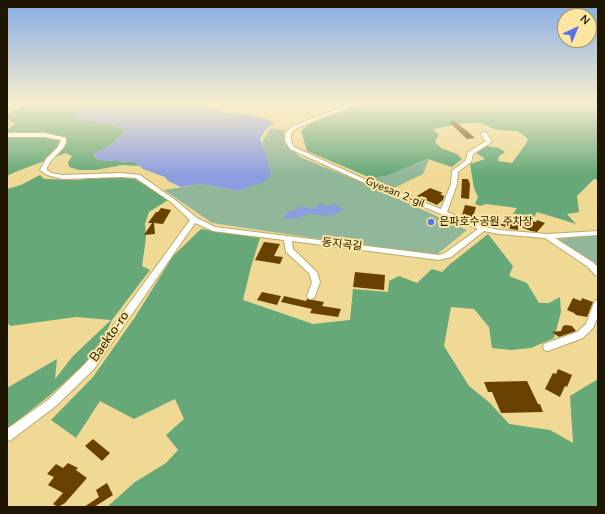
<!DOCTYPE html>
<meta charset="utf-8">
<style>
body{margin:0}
#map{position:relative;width:605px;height:514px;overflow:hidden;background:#efd995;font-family:"Nunito Sans",sans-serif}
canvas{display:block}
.frame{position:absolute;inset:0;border:8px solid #1e1600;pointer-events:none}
.north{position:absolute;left:557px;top:8px;width:40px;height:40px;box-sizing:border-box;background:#fde6a2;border:1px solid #a49361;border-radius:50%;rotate:44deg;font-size:11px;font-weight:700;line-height:16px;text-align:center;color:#1e1600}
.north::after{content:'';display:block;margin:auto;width:14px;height:18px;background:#5a71e8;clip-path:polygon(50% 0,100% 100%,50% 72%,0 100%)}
</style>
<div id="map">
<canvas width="605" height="514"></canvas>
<div class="frame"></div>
<div class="north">N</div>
</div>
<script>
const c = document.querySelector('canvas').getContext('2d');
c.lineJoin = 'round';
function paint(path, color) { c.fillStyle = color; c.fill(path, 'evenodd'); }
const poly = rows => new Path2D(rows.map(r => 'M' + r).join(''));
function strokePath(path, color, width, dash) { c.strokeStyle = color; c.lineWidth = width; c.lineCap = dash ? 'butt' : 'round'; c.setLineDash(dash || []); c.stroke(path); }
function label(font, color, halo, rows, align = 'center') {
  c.font = font + ' "Nunito Sans","Noto Sans KR",sans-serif'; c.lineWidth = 4; c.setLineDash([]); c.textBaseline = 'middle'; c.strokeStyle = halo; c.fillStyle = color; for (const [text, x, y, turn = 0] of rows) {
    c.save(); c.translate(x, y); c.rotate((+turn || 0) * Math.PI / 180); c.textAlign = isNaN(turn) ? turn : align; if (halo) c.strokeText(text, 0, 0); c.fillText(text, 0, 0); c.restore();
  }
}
paint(poly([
 [271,128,287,131,285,143,300,157,375,188,467,230,435,256,212,223,164,190,202,184,238,191,271,174,262,142],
 [429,159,423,174,394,188,371,178,386,176],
 [598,235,598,269,557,239]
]), '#90b799');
paint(poly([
 [29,103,73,103,81,112,76,115,75,119,108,124,125,129,124,132,110,146,93,154,98,160,135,162,139,166,122,165,96,170,79,170,69,167,68,162,72,156,66,153,15,172,7,176,7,130,16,123,7,120,7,114],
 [364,103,598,103,598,180,594,179,577,196,579,212,567,214,576,224,537,212,534,217,513,214,517,208,486,204,480,206,475,204,478,197,474,188,470,164,485,159,475,152,487,146,499,148,505,152,499,156,498,161,512,163,526,144,528,139,518,131,497,130,480,123,467,123,438,128,433,130,439,135,435,142,441,148,457,154,462,159,452,167,428,159,386,176,371,178,307,151,301,131,310,123],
 [40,175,44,179,75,180,115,177,135,179,168,200,149,212,145,224,146,238,142,266,150,270,112,320,105,335,85,364,49,396,7,429,7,388,57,359,55,379,73,356,111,320,76,317,10,326,7,322,7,189,21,185],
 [201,229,260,238,251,267,243,300,313,324,350,320,353,289,388,292,389,281,399,276,417,283,432,269,442,272,449,265,488,234,513,266,509,276,527,283,539,303,549,303,560,297,561,312,554,338,531,348,511,350,492,348,489,327,474,309,451,307,444,346,469,386,490,403,509,424,550,430,573,443,570,396,598,379,598,507,107,507,135,482,166,463,178,450,166,435,184,419,175,399,134,419,100,401,76,438,51,420,93,377,135,317,173,256]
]), '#66a878');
paint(poly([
 [73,103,201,103,206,107,227,113,247,114,266,119,275,122,265,130,260,139,266,154,271,174,266,181,238,191,202,184,181,187,168,181,165,177,143,169,135,162,98,160,93,153,110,146,124,132,125,129,108,124,75,119,74,116,81,112],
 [319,204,330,206,332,204,338,205,344,210,328,216,310,214,294,219,283,218,289,211,295,210,299,207,315,208]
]), '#8b9ddf');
paint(poly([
 [452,120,466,130,475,138,467,139,450,123],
 [462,179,468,179,470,184,469,199,461,198],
 [430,188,443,193,440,194,444,196,443,200,437,205,417,196],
 [465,205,476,207,473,217,462,215],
 [161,208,171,210,163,224,154,223,155,234,144,235,152,223,148,223,156,212,158,212],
 [510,216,521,220,522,219,536,222,537,220,545,223,537,232,531,231,518,226,518,230,511,229,500,225],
 [264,242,280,244,274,256,283,257,280,264,255,260],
 [355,272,385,275,384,290,353,287],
 [262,292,281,296,277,305,257,300],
 [284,296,306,301,307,299,324,302,322,306,341,309,338,317,310,313,312,309,281,302],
 [573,298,581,301,582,298,593,302,587,317,576,315,574,313,567,310],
 [566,325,572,326,576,331,559,337,552,332,561,331,563,326],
 [558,369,572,375,567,387,565,386,560,397,545,389,553,373,556,374],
 [527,381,538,404,540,404,543,412,501,413,492,392,488,392,484,382],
 [93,439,110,453,102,461,85,446],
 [68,463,78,468,76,470,87,478,65,503,58,507,53,504,63,493,48,485,54,477,47,474,56,464,63,468],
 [107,483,113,495,94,507,84,507,99,497,96,490]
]), '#684100');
const minor = poly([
 [353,103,359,103,297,128,291,133,291,141,294,147,362,178,441,209,451,184,452,171,466,160,468,152,486,141,482,137,481,133,486,132,492,142,473,154,471,162,458,172,457,184,447,212,485,227,499,230,547,234,598,231,598,235,555,238,594,263,598,268,598,276,595,275,588,267,545,238,499,234,484,231,451,257,439,260,292,241,293,249,317,272,320,282,315,296,314,298,311,299,308,298,307,296,312,282,309,273,286,252,284,240,213,231,195,223,94,369,56,406,11,440,7,441,7,429,48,400,86,363,190,220,171,202,136,178,121,177,63,179,47,175,40,170,46,159,58,147,61,140,45,137,7,137,7,133,45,133,66,138,66,143,63,148,51,161,46,169,51,173,63,175,121,173,140,175,175,200,197,218,215,227,439,255,445,253,478,229,358,180,290,149,285,141,285,133,293,126,353,103],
 [598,300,598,316,593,328,583,338,548,351,544,350,543,347,544,344,577,332,586,324,594,303,595,301,598,300]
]);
strokePath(minor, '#bea967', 2);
paint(minor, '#fff');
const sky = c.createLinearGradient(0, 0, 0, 175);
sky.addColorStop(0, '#83abe4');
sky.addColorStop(0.59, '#f8eecf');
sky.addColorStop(1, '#f8eecf00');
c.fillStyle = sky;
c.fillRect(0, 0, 605, 175);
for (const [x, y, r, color] of [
 [431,222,4,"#5a71e8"]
]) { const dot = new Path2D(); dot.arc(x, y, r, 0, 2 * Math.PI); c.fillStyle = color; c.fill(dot); strokePath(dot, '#fde6a2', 1.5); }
label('11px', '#1e1600', '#fde6a2', [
 ["Gyesan 2-gil",395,193,22],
 ["동지곡길",342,245,7]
]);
label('11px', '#1e1600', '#fde6a2', [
 ["은파호수공원 주차장",439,222]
], 'left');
label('13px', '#1e1600', '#fde6a2', [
 ["Baekto-ro",110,337,-55]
]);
</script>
